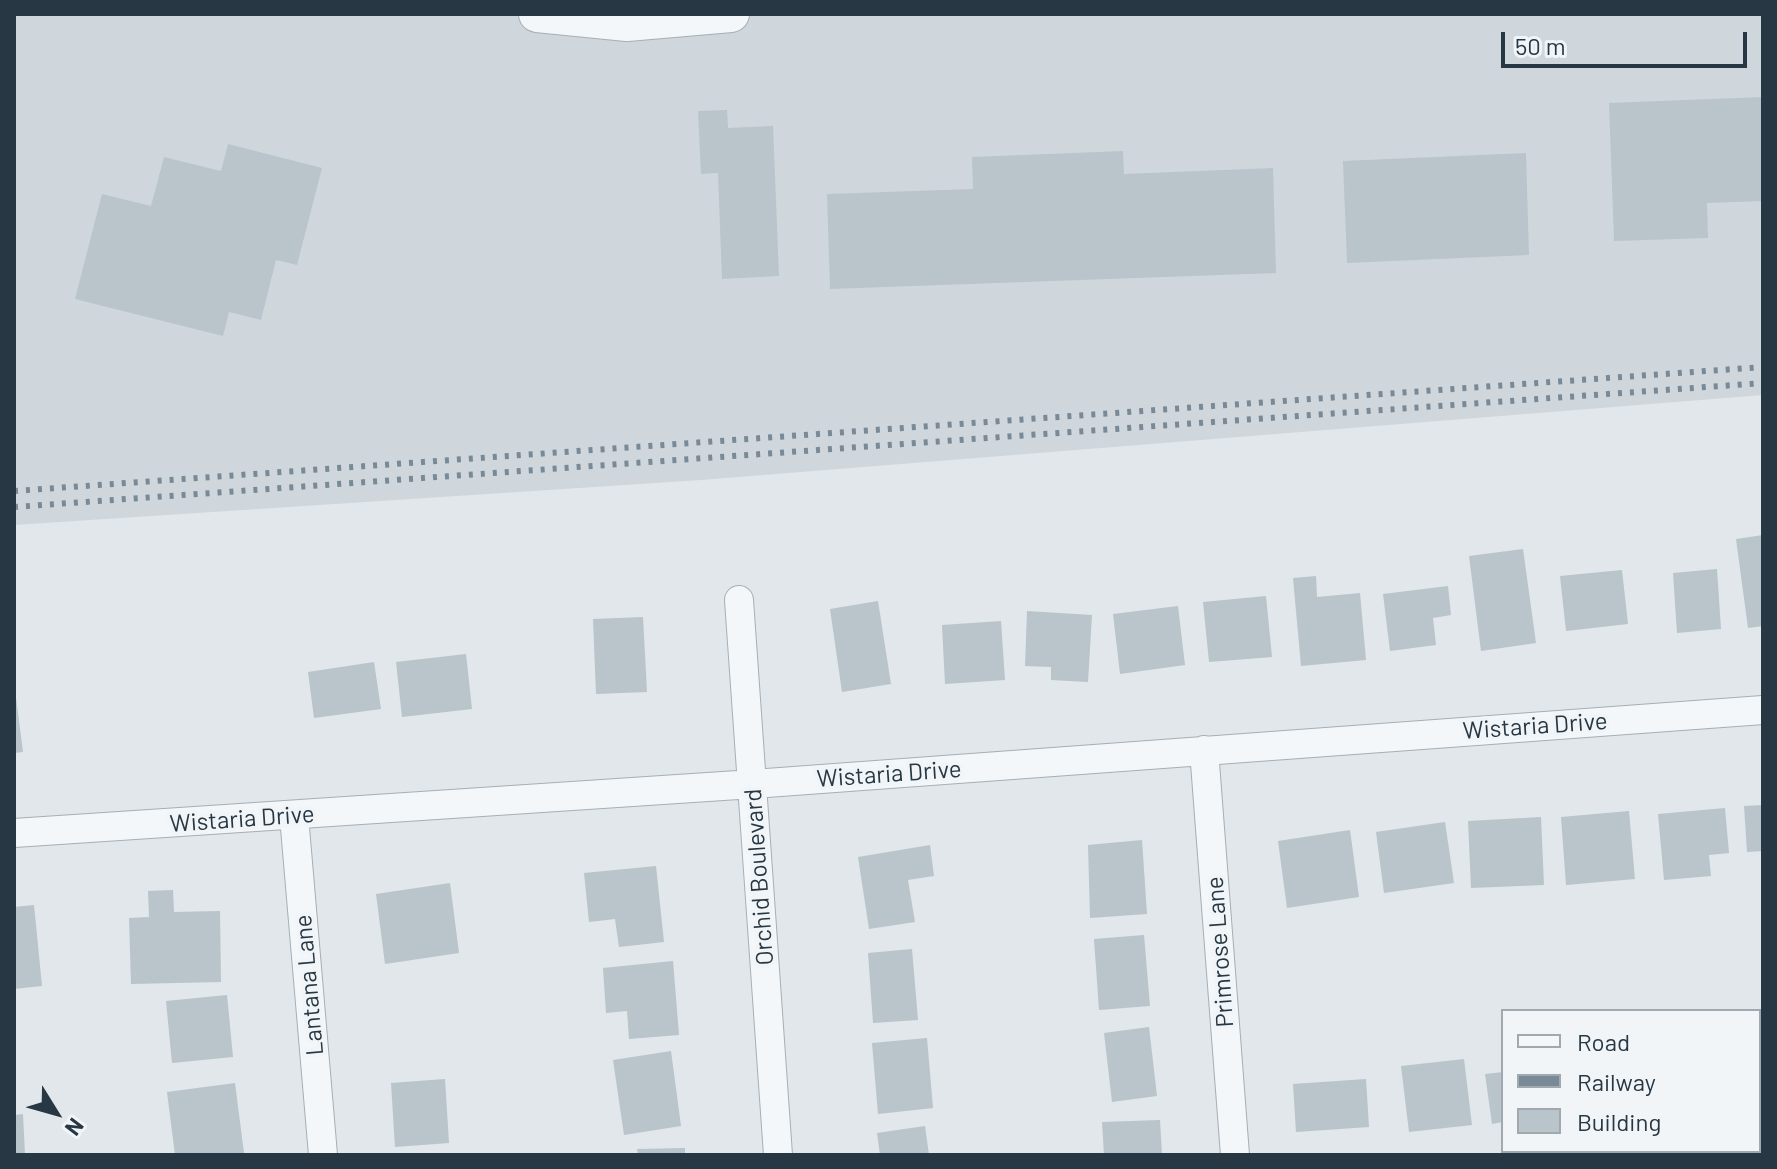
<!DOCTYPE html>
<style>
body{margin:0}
#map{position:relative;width:1777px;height:1169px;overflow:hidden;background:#e1e7eb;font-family:Barlow,sans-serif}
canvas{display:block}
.frame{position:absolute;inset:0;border:16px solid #273844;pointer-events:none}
.legend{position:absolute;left:1501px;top:1009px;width:260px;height:144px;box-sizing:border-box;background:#f1f5f8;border:2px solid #a0a9b0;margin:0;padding:10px 14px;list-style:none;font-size:24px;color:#273844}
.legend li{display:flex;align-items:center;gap:16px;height:40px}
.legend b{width:40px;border:2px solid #a0a9b0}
.north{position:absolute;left:16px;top:1073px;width:80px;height:80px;-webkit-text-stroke:6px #f1f5f8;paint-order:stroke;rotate:127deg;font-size:22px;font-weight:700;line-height:32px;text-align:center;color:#273844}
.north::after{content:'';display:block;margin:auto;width:28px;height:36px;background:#273844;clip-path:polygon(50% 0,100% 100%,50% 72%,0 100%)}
.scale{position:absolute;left:1501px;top:32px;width:246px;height:36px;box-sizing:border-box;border:4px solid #273844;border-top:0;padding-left:10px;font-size:24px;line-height:28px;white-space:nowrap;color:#273844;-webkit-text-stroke:6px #f1f5f8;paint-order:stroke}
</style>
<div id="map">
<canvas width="1777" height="1169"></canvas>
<div class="frame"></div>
<ul class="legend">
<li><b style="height:10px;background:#f4f7f9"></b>Road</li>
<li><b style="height:10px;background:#798a96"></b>Railway</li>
<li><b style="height:22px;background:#bac4cb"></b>Building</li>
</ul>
<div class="north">N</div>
<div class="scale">50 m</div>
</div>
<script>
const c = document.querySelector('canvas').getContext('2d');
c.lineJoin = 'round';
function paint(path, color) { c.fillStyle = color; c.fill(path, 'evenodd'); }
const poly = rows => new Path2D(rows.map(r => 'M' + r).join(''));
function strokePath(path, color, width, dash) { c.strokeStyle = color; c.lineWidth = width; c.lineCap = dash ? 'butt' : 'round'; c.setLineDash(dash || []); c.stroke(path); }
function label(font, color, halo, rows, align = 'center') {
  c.font = font + ' Barlow,sans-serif'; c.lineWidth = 8; c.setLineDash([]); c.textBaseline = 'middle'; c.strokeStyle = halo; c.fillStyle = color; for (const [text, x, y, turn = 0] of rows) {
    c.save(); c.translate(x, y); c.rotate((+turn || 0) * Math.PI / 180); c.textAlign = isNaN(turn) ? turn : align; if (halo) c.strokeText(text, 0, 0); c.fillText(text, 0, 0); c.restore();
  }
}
paint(poly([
 [14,14,1763,14,1763,395,701,480,14,525]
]), '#cfd7dd');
paint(poly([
 [1763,97,1763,201,1707,203,1708,238,1614,241,1609,103],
 [727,110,728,128,773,126,779,276,722,279,718,173,701,174,698,111],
 [228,144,322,168,297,265,276,260,261,320,229,312,223,336,75,299,102,194,151,206,164,157,221,171],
 [1123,151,1124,174,1273,168,1276,273,830,289,827,194,973,189,972,157],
 [1526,153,1529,255,1347,263,1343,161],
 [1763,535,1763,626,1748,628,1736,539],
 [1523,549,1536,643,1481,651,1469,556],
 [1717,569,1721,629,1677,633,1673,573],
 [1622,570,1628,624,1566,631,1560,576],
 [1316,576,1317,597,1360,593,1366,660,1301,666,1293,578],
 [1448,586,1451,615,1433,618,1436,645,1390,651,1383,594],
 [1266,596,1272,657,1209,662,1203,602],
 [878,601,891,684,842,692,830,609],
 [1178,606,1185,665,1120,674,1113,614],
 [1027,611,1092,615,1088,682,1051,680,1051,667,1025,666],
 [643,617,647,692,596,694,593,619],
 [1001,621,1005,680,945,684,942,625],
 [466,654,472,709,402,717,396,662],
 [374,662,381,709,314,718,308,672],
 [14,682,23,752,14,753],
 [1763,805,1763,851,1747,852,1744,806],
 [1725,808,1729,853,1709,855,1711,876,1664,880,1658,814],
 [1629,811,1635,879,1566,885,1561,817],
 [1541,817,1544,885,1471,888,1468,821],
 [1445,822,1454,883,1384,893,1376,832],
 [1350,830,1359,897,1287,908,1278,841],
 [1142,840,1147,914,1090,918,1088,845],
 [930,845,934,876,908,880,915,922,869,929,858,857],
 [656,866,664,942,619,947,615,919,589,922,584,873],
 [450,883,459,953,385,964,376,894],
 [173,890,174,912,220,911,221,982,131,984,129,918,149,917,148,891],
 [34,905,42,986,14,989,14,907],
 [1144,935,1150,1006,1099,1010,1094,939],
 [912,949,918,1020,873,1023,868,953],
 [673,961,679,1035,629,1039,627,1011,606,1013,603,968],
 [227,995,233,1057,172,1063,166,1001],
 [1149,1027,1157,1096,1112,1102,1104,1033],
 [927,1038,933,1108,878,1114,872,1043],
 [671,1051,681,1126,624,1135,613,1060],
 [1464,1059,1472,1125,1409,1132,1401,1066],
 [1503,1072,1503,1122,1492,1124,1485,1074],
 [445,1079,449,1143,395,1147,391,1083],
 [1366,1079,1369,1127,1296,1132,1293,1084],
 [235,1083,244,1153,175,1155,167,1092],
 [23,1114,25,1155,14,1155,14,1115],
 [1160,1120,1162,1155,1104,1155,1102,1122],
 [925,1126,929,1155,880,1155,877,1133],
 [685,1148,685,1155,638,1155,637,1149]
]), '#bac4cb');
const minor = poly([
 [739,600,778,1155],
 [1204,750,1235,1155],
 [294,816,323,1155],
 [14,833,753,784,1763,710]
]);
const tertiary = poly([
 [537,14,627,23,731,14]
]);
strokePath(minor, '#a5afb6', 30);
strokePath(tertiary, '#a5afb6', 38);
strokePath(minor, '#f4f7f9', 28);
strokePath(tertiary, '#f4f7f9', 36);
strokePath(poly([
 [14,491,1763,367],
 [14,507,1763,383]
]), '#798a96', 6, [4, 8]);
label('24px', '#273844', '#f1f5f8', [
 ["Wistaria Drive",1535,726,-4],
 ["Wistaria Drive",889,774,-4],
 ["Wistaria Drive",242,819,-4],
 ["Orchid Boulevard",759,877,-94],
 ["Primrose Lane",1220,952,-94],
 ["Lantana Lane",309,985,-95]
]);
</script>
